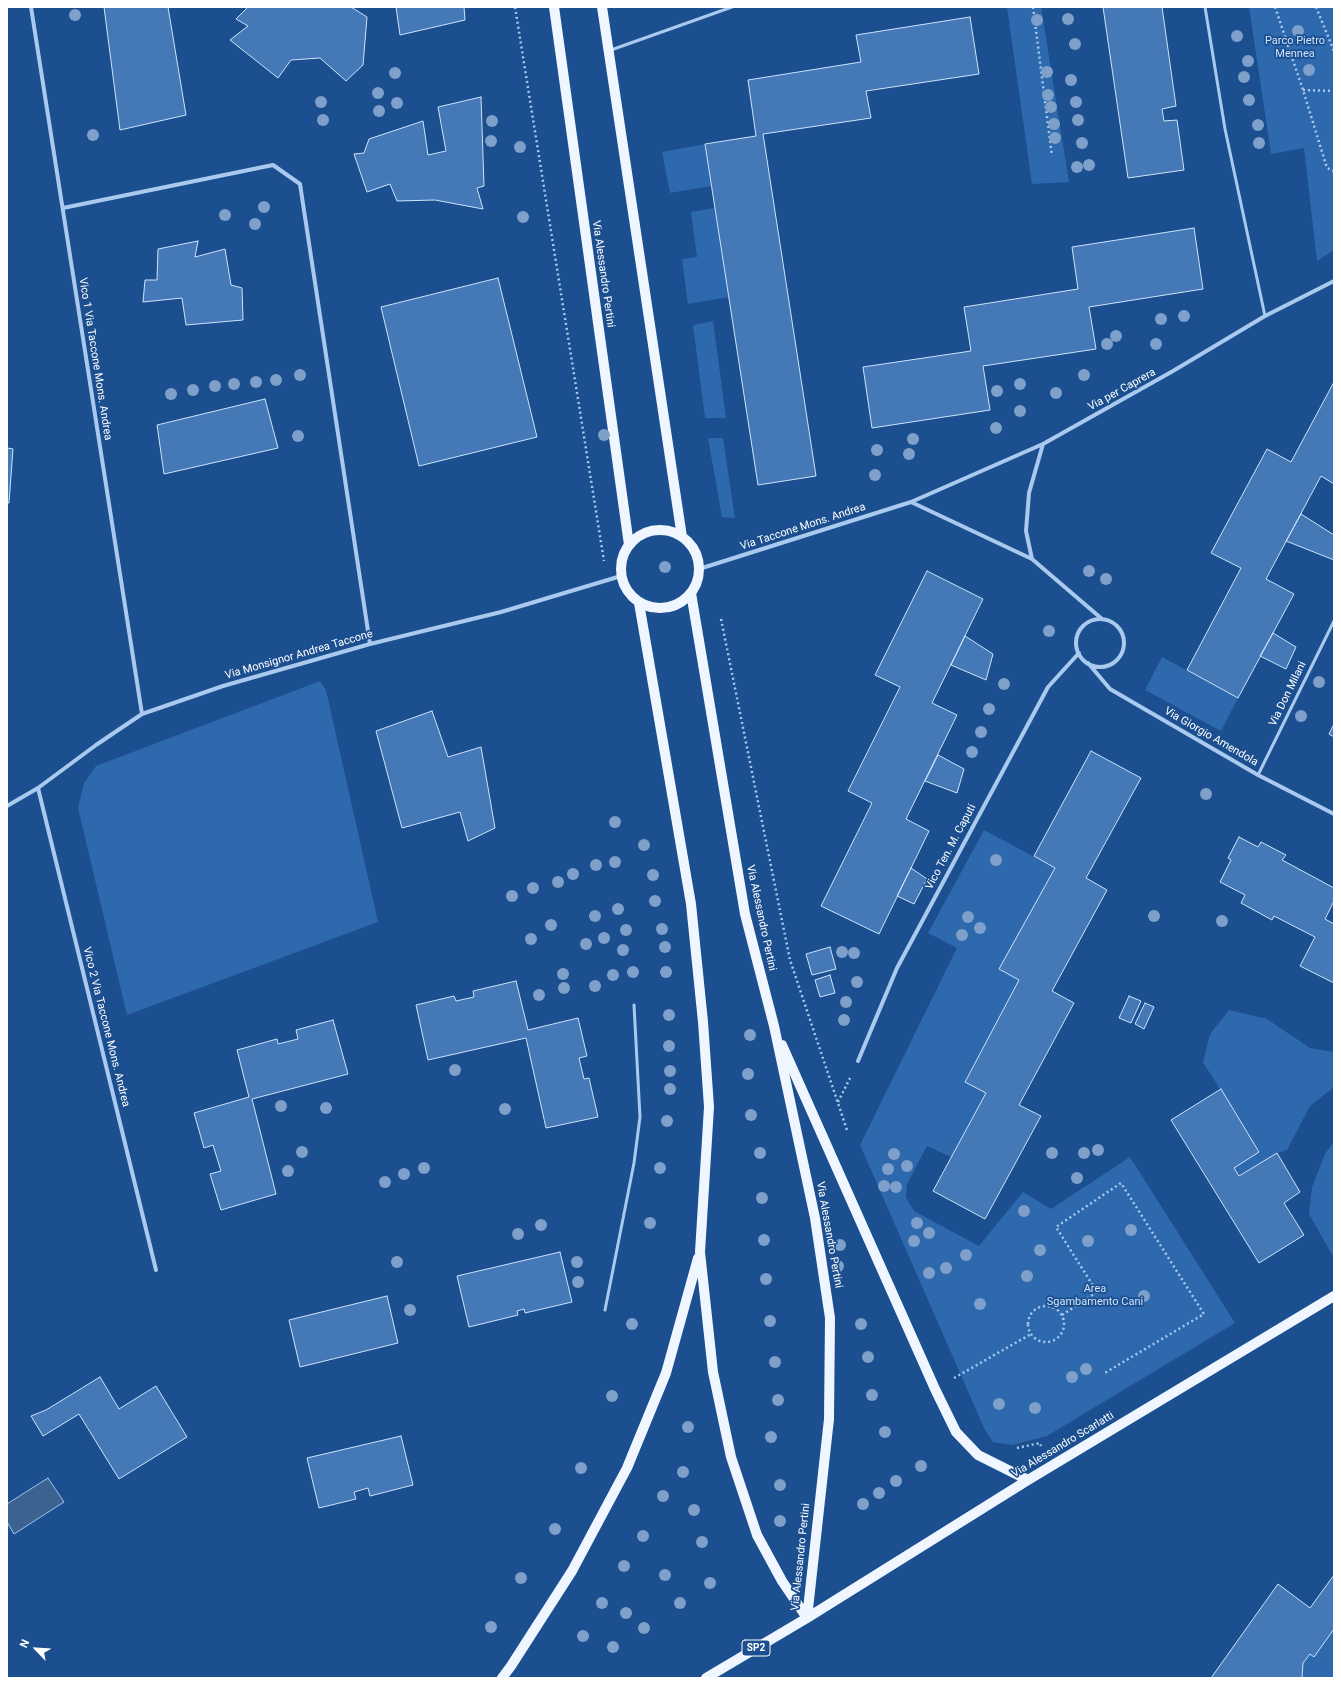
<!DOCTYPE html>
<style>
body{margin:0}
#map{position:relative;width:1341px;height:1685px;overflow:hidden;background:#1b4f8f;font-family:Roboto,sans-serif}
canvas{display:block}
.frame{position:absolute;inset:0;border:8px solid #fff;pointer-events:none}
.north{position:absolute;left:16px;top:1629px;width:40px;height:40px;-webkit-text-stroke:3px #1b4f8f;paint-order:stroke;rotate:295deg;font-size:11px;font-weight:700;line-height:16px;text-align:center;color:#fff}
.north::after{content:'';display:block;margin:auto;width:14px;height:18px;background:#fff;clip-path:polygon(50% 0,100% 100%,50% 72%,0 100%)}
</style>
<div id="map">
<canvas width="1341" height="1685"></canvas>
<div class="frame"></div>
<div class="north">N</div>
</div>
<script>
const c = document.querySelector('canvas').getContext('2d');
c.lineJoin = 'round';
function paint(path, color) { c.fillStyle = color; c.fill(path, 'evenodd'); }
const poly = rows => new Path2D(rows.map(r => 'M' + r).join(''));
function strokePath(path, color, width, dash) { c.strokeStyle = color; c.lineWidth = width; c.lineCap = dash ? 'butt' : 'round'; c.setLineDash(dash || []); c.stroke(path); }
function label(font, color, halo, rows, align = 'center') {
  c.font = font + ' Roboto,sans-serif'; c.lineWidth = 3.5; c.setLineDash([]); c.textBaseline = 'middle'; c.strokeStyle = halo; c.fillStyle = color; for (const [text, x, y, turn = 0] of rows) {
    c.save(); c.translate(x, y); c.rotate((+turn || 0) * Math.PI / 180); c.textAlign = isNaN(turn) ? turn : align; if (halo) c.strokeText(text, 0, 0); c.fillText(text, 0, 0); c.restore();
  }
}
paint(poly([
 [1007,7,1041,7,1069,182,1032,184],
 [1249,7,1334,7,1334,250,1317,261,1304,148,1271,154],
 [705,144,712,186,670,193,662,152],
 [715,208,729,297,688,304,682,259,697,257,691,212],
 [713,321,726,418,705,418,693,325],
 [708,438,723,438,735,518,722,517],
 [1162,657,1238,698,1221,731,1145,690],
 [320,681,326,690,378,922,127,1015,78,808,84,783,96,766],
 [984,830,1055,868,1000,969,1019,980,965,1081,986,1093,951,1157,927,1146,907,1184,906,1197,914,1211,979,1246,1023,1192,1051,1209,1130,1157,1235,1323,1047,1436,1012,1445,993,1442,985,1430,860,1145,957,948,928,933],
 [1229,1010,1267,1019,1310,1048,1334,1052,1334,1087,1310,1106,1287,1150,1277,1153,1239,1176,1234,1168,1259,1152,1203,1062,1210,1034],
 [1334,1141,1334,1258,1309,1214,1312,1187,1325,1154],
 [1334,1629,1334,1678,1301,1678,1303,1663,1310,1654,1314,1657]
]), '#2e69ad');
const water = poly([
 [48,1478,64,1502,14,1534,7,1522,7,1504,48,1478]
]);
paint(water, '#3c6290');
strokePath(water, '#9cc4f0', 1);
const building = poly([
 [104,7,168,7,186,115,120,130,104,7],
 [248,7,351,7,367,17,363,65,346,81,320,58,291,60,278,78,230,40,248,26,236,19,248,7],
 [396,7,464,7,465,20,400,35,396,7],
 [1103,7,1162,7,1176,106,1162,109,1164,121,1177,120,1184,170,1128,178,1103,7],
 [970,17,979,74,866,91,871,118,763,134,816,476,758,485,705,144,756,136,748,80,861,62,856,35,970,17],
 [481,97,484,186,477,188,483,209,435,200,397,201,390,184,367,192,354,154,364,153,369,139,423,121,428,155,446,151,438,107,481,97],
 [1194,228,1203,289,1089,307,1096,349,983,366,990,410,872,428,863,367,971,351,964,307,1078,289,1072,247,1194,228],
 [198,241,195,257,225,249,231,285,242,288,243,320,186,325,182,298,143,302,145,280,157,280,158,249,198,241],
 [498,278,537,437,419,466,381,307,498,278],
 [1334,382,1334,484,1321,476,1266,579,1294,594,1238,698,1187,670,1241,568,1211,553,1267,449,1291,462,1334,382],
 [265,399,278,448,164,474,157,425,265,399],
 [7,448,13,449,9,503,7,503,7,448],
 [1301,514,1334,535,1334,560,1286,541,1301,514],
 [927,571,983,599,932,703,957,715,906,819,929,831,879,934,821,906,872,803,848,791,900,687,875,675,927,571],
 [1273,633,1296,647,1286,669,1260,656,1273,633],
 [965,636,993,654,986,680,951,665,965,636],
 [432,711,448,757,481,747,495,828,468,841,460,812,402,828,376,731,432,711],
 [1334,724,1334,737,1329,734,1334,724],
 [1091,751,1141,778,1086,878,1107,890,1052,991,1074,1003,1019,1105,1041,1116,985,1219,933,1191,986,1093,965,1082,1019,980,999,969,1055,868,1034,856,1091,751],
 [938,755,964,769,957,793,925,781,938,755],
 [1239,837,1258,847,1261,842,1286,855,1282,860,1334,888,1334,901,1325,919,1334,924,1334,983,1300,966,1315,937,1274,916,1272,920,1241,903,1245,895,1220,882,1231,860,1228,858,1239,837],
 [911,868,927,879,914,904,897,896,911,868],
 [830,947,836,969,812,975,806,954,830,947],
 [830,975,835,993,820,997,815,980,830,975],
 [516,981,528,1030,578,1018,587,1056,579,1058,584,1079,589,1078,598,1117,546,1128,526,1038,428,1060,416,1005,454,996,456,1001,474,997,473,991,516,981],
 [1129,996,1141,1001,1131,1023,1119,1018,1129,996],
 [1145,1003,1154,1007,1144,1029,1135,1024,1145,1003],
 [333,1020,348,1074,252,1099,276,1194,221,1210,210,1174,221,1171,213,1145,204,1148,194,1113,249,1097,237,1050,277,1039,278,1044,298,1039,296,1030,333,1020],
 [1221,1089,1259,1152,1234,1168,1239,1176,1277,1153,1300,1192,1284,1203,1304,1235,1259,1263,1171,1120,1221,1089],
 [560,1252,572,1302,525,1313,524,1309,517,1311,518,1315,469,1327,457,1276,560,1252],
 [387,1296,398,1343,300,1367,289,1320,387,1296],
 [100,1377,119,1409,156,1386,187,1437,119,1479,79,1414,43,1436,31,1416,46,1410,100,1377],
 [401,1436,413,1485,370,1496,368,1488,354,1492,356,1499,319,1508,307,1458,401,1436],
 [1334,1575,1334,1629,1314,1657,1310,1654,1303,1663,1302,1678,1211,1678,1278,1584,1310,1608,1334,1575]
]);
paint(building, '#4478b7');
strokePath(building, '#cfe3fa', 1);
strokePath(poly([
 [515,7,604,561],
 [1033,7,1052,156],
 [1275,7,1303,90,1327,168,1334,171],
 [1316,7,1334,51],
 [1303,90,1334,91],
 [721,619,790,960,847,1130],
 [838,1102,850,1078],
 '1028 1324a18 18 0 1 1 36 0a18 18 0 1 1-36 0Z',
 [1062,1315,1097,1292,1056,1227,1121,1183,1204,1314,1103,1374],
 [954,1378,1031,1334],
 [1017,1448,1040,1443,1041,1446]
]), '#a9c9ee', 2.5, [2, 3]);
strokePath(poly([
 [1205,7,1225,129,1265,316],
 [611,50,732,7],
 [1258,775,1334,621],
 [605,1310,634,1163,640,1117,634,1005]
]), '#a9c9ee', 3);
strokePath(poly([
 [31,7,142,714],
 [63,208,273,165,300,184,370,644],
 [911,502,1032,559,1102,619],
 [1032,559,1026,531,1029,493,1043,444],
 [699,569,911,502,1043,444,1173,371,1265,316,1334,281],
 '1076 643a24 24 0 1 1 48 0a24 24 0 1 1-48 0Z',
 [1088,663,1110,689,1258,775,1334,814],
 [38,788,156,1270],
 [7,806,38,788,96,745,142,714,223,686,370,644,501,612,621,576],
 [858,1061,897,968,1048,687,1079,653]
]), '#a9c9ee', 4);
strokePath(poly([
 [554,7,629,545],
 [602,7,682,537],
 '621 569a39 39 0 1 1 78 0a39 39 0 1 1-78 0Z',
 [691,593,745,914,774,1026,815,1218,830,1318,829,1419,807,1618],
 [639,603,691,904,703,1022,709,1107,700,1252,713,1372,731,1457,757,1535,782,1581,807,1618],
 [782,1045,935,1389,956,1432,978,1455,1028,1480],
 [502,1678,511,1666,572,1571,627,1468,666,1373,698,1258],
 [706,1678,807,1618,1028,1480,1334,1296]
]), '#f0f6ff', 10);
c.fillStyle = '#7ea0ca';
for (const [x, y] of [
 [75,15],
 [1068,19],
 [1037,20],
 [1298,31],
 [1237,36],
 [1075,44],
 [1248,61],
 [1309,70],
 [1047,72],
 [395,73],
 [1244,77],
 [1071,80],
 [378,93],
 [1048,95],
 [1249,100],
 [321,102],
 [1076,102],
 [397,103],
 [1051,107],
 [379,111],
 [323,120],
 [1078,120],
 [492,121],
 [1054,124],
 [1258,125],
 [93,135],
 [1055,138],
 [491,141],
 [1082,143],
 [1259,143],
 [520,147],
 [1089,165],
 [1077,167],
 [264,207],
 [225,215],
 [523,217],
 [255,224],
 [1184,316],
 [1161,319],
 [1116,336],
 [1107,344],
 [1156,344],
 [300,375],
 [1084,375],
 [276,380],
 [256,382],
 [234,384],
 [1020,384],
 [215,386],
 [193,390],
 [997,391],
 [1056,393],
 [171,394],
 [1020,411],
 [996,428],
 [604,435],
 [298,436],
 [913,439],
 [877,450],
 [909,454],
 [875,475],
 [665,567],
 [1089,571],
 [1106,579],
 [1049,631],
 [1319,682],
 [1004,684],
 [989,709],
 [1301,716],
 [981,732],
 [972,752],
 [1206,794],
 [615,822],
 [644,845],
 [996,860],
 [615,862],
 [596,865],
 [573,874],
 [653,875],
 [558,882],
 [533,888],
 [512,896],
 [655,901],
 [618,909],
 [595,916],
 [1154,916],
 [968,917],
 [1222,921],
 [551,925],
 [980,928],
 [662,929],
 [626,930],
 [962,935],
 [604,938],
 [531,939],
 [586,944],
 [665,947],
 [623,950],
 [842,952],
 [854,953],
 [633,972],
 [666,972],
 [563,974],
 [613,975],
 [857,982],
 [595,986],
 [564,988],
 [539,995],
 [846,1002],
 [669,1015],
 [844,1020],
 [750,1035],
 [669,1046],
 [455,1070],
 [670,1071],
 [748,1074],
 [670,1089],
 [281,1106],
 [326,1108],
 [505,1109],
 [751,1115],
 [667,1121],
 [1098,1150],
 [302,1152],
 [760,1153],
 [1052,1153],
 [1084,1153],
 [894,1154],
 [907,1166],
 [424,1168],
 [660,1168],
 [888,1169],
 [288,1171],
 [404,1174],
 [1077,1178],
 [385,1182],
 [884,1186],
 [896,1187],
 [762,1198],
 [1024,1211],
 [650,1223],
 [917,1223],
 [541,1225],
 [1131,1230],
 [929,1233],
 [518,1234],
 [764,1240],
 [914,1241],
 [1088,1241],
 [840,1245],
 [1040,1250],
 [966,1255],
 [397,1262],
 [577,1262],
 [838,1266],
 [946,1268],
 [929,1273],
 [1027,1276],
 [766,1279],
 [578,1282],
 [1144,1296],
 [980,1304],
 [410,1310],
 [770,1321],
 [632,1324],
 [861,1324],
 [868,1357],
 [775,1362],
 [1086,1369],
 [1072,1377],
 [872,1395],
 [612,1396],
 [778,1400],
 [999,1404],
 [1035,1408],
 [688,1427],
 [885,1432],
 [771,1437],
 [921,1466],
 [581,1468],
 [683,1472],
 [896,1481],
 [780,1485],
 [879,1493],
 [663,1496],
 [863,1504],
 [694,1510],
 [780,1521],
 [555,1529],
 [643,1536],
 [702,1542],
 [624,1566],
 [665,1575],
 [521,1578],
 [710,1583],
 [602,1603],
 [680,1603],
 [626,1613],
 [491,1627],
 [644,1628],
 [583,1636],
 [613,1647]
]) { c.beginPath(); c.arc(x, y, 6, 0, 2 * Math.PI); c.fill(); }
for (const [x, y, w] of [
 [756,1648,28]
]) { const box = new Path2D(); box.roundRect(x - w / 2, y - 8, w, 16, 3); c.fillStyle = '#1b4f8f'; c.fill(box); strokePath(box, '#fff', 1); }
label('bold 10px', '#fff', null, [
 ["SP2",756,1648]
]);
label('11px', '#cfe3fa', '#1b4f8f', [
 ["Parco Pietro",1295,41],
 ["Mennea",1295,54],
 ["Area",1095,1289],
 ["Sgambamento Cani",1095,1302]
]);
label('11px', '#fff', '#1b4f8f', [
 ["Via Alessandro Pertini",603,274,82],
 ["Vico 1 Via Taccone Mons. Andrea",95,359,81],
 ["Via per Caprera",1122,390,-29],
 ["Via Taccone Mons. Andrea",803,527,-18],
 ["Via Monsignor Andrea Taccone",299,655,-16],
 ["Via Don Milani",1288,694,-64],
 ["Via Giorgio Amendola",1211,737,30],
 ["Vico Ten. M. Caputi",951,847,-62],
 ["Via Alessandro Pertini",761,918,78],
 ["Vico 2 Via Taccone Mons. Andrea",106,1027,76],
 ["Via Alessandro Pertini",829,1235,80],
 ["Via Alessandro Scarlatti",1063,1445,-31],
 ["Via Alessandro Pertini",801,1557,-84]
]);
</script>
